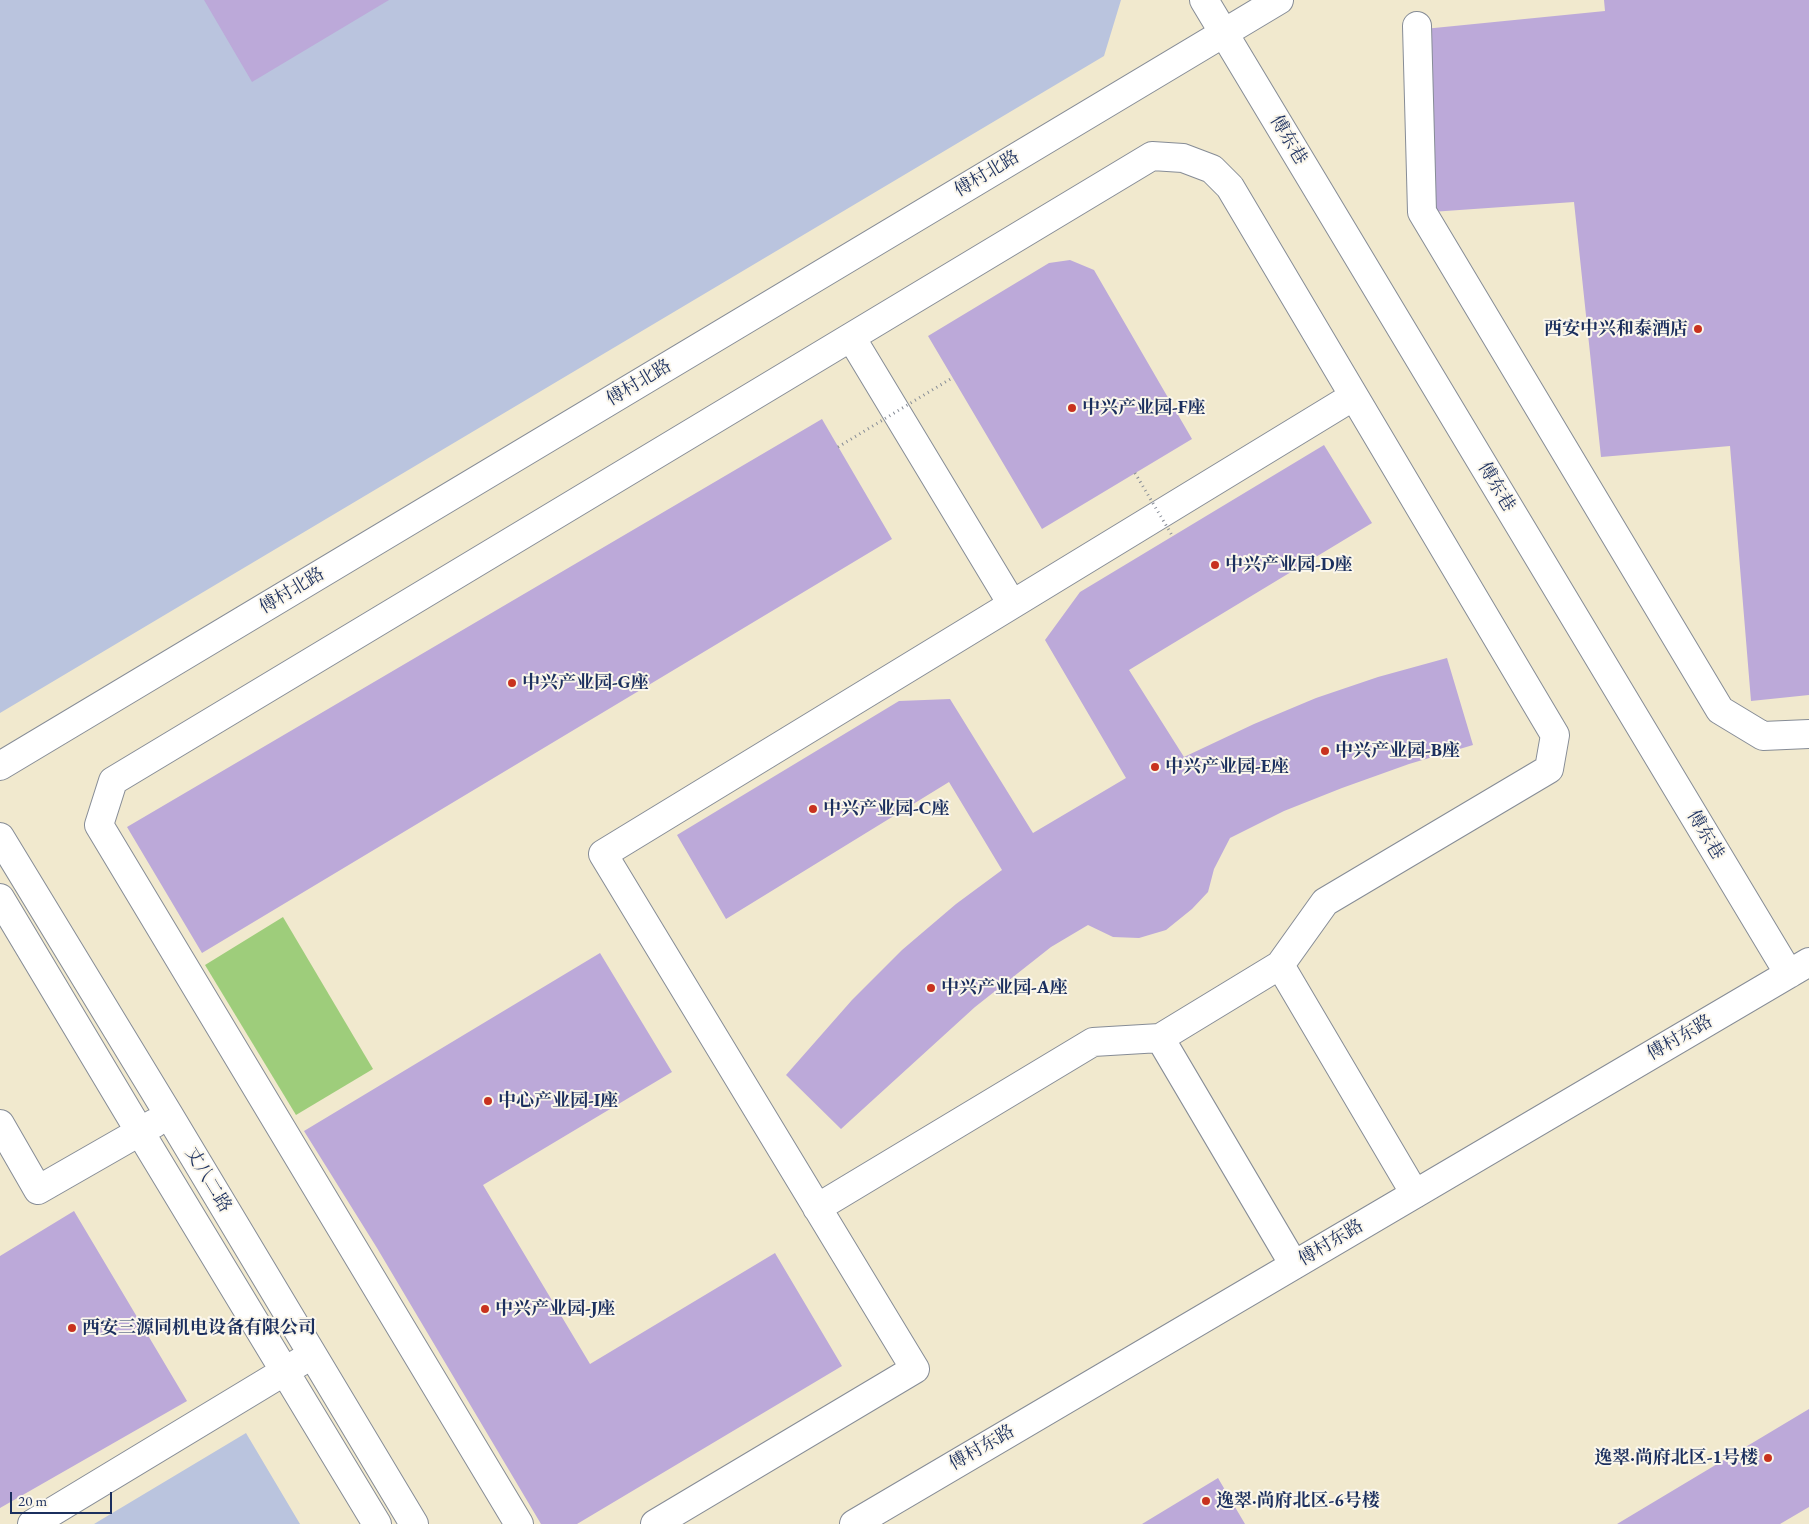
<!DOCTYPE html>
<meta charset="utf-8">
<style>
body{margin:0}
#map{position:relative;width:1809px;height:1524px;overflow:hidden;background:#f1e9ce;font-family:"EB Garamond",serif}
canvas{display:block}
.scale{position:absolute;left:10px;top:1492px;width:102px;height:22px;box-sizing:border-box;border:2px solid #1b2f5e;border-top:0;padding-left:6px;font-size:15px;line-height:18px;white-space:nowrap;color:#1b2f5e;-webkit-text-stroke:4px #fbf7ec;paint-order:stroke}
</style>
<div id="map">
<canvas width="1809" height="1524"></canvas>
<div class="scale">20 m</div>
</div>
<script>
const c = document.querySelector('canvas').getContext('2d');
c.lineJoin = 'round';
function paint(path, color) { c.fillStyle = color; c.fill(path, 'evenodd'); }
const poly = rows => new Path2D(rows.map(r => 'M' + r).join(''));
function strokePath(path, color, width, dash) { c.strokeStyle = color; c.lineWidth = width; c.lineCap = dash ? 'butt' : 'round'; c.setLineDash(dash || []); c.stroke(path); }
function label(font, color, halo, rows, align = 'center') {
  c.font = font + ' "EB Garamond","Noto Serif SC",serif'; c.lineWidth = 4; c.setLineDash([]); c.textBaseline = 'middle'; c.strokeStyle = halo; c.fillStyle = color; for (const [text, x, y, turn = 0] of rows) {
    c.save(); c.translate(x, y); c.rotate((+turn || 0) * Math.PI / 180); c.textAlign = isNaN(turn) ? turn : align; if (halo) c.strokeText(text, 0, 0); c.fillText(text, 0, 0); c.restore();
  }
}
paint(poly([
 [0,0,1121,0,1104,56,0,713],
 [246,1433,300,1524,94,1524]
]), '#bac4de');
paint(poly([
 [283,917,373,1069,296,1115,205,965]
]), '#9ecd7b');
paint(poly([
 [204,0,389,0,252,82],
 [1604,0,1809,0,1809,695,1751,701,1730,446,1601,457,1574,202,1431,212,1424,29,1605,11],
 [1070,260,1094,270,1192,439,1042,529,928,336,1049,263],
 [822,419,892,539,202,953,127,827],
 [1324,445,1372,523,1129,670,1184,757,1254,724,1316,698,1378,677,1447,658,1473,745,1409,764,1342,788,1284,811,1230,838,1214,869,1208,892,1192,909,1166,930,1139,938,1113,937,1088,925,1051,947,975,1007,841,1129,786,1075,852,1000,902,950,956,904,1002,870,949,782,726,919,677,835,899,701,950,699,1033,833,1126,778,1045,640,1080,592],
 [600,953,672,1072,483,1185,590,1364,775,1253,842,1366,577,1524,541,1524,377,1248,304,1131],
 [74,1211,187,1401,0,1508,0,1256],
 [1809,1409,1809,1507,1780,1524,1617,1524],
 [1218,1478,1245,1524,1142,1524]
]), '#bca9d9');
const minor = poly([
 [1204,0,1789,974],
 [1417,26,1422,212,1720,710,1763,736,1809,734],
 [851,337,1012,604],
 [0,766,1279,0],
 [0,837,169,1115,414,1524],
 [0,898,140,1132,377,1524],
 [1280,965,1415,1194],
 [1160,1038,1294,1265],
 [0,1124,38,1190,155,1123],
 [32,1524,300,1362],
 [519,1524,99,825,113,781,1152,156,1183,158,1212,169,1230,187,1555,735,1549,769,1325,902,1280,965,1160,1038,1093,1042,817,1208],
 [655,1524,915,1369,603,854,1354,396],
 [854,1524,1809,962]
]);
strokePath(minor, '#868c96', 30);
strokePath(minor, '#fff', 28);
strokePath(poly([
 [838,447,952,378],
 [1135,473,1173,537]
]), '#868c96', 3, [1, 4]);
for (const [x, y, r, color] of [
 [1698,329,5,"#c8321e"],
 [1072,408,5,"#c8321e"],
 [1215,565,5,"#c8321e"],
 [512,683,5,"#c8321e"],
 [1325,751,5,"#c8321e"],
 [1155,767,5,"#c8321e"],
 [813,809,5,"#c8321e"],
 [931,988,5,"#c8321e"],
 [488,1101,5,"#c8321e"],
 [485,1309,5,"#c8321e"],
 [72,1328,5,"#c8321e"],
 [1768,1458,5,"#c8321e"],
 [1206,1501,5,"#c8321e"]
]) { const dot = new Path2D(); dot.arc(x, y, r, 0, 2 * Math.PI); c.fillStyle = color; c.fill(dot); strokePath(dot, '#fbf7ec', 2); }
label('18px', '#1b2f5e', '#fbf7ec', [
 ["傅东巷",1288,140,59],
 ["傅村北路",987,174,-31],
 ["傅村北路",639,383,-31],
 ["傅东巷",1496,487,59],
 ["傅村北路",292,591,-31],
 ["傅东巷",1705,835,59],
 ["傅村东路",1680,1038,-30],
 ["丈八二路",208,1180,59],
 ["傅村东路",1331,1243,-31],
 ["傅村东路",982,1448,-30]
]);
label('bold 18px', '#1b2f5e', '#fbf7ec', [
 ["西安中兴和泰酒店",1688,329,"right"],
 ["中兴产业园-F座",1082,408],
 ["中兴产业园-D座",1225,565],
 ["中兴产业园-G座",522,683],
 ["中兴产业园-B座",1335,751],
 ["中兴产业园-E座",1165,767],
 ["中兴产业园-C座",823,809],
 ["中兴产业园-A座",941,988],
 ["中心产业园-I座",498,1101],
 ["中兴产业园-J座",495,1309],
 ["西安三源同机电设备有限公司",82,1328],
 ["逸翠·尚府北区-1号楼",1758,1458,"right"],
 ["逸翠·尚府北区-6号楼",1216,1501]
], 'left');
</script>
